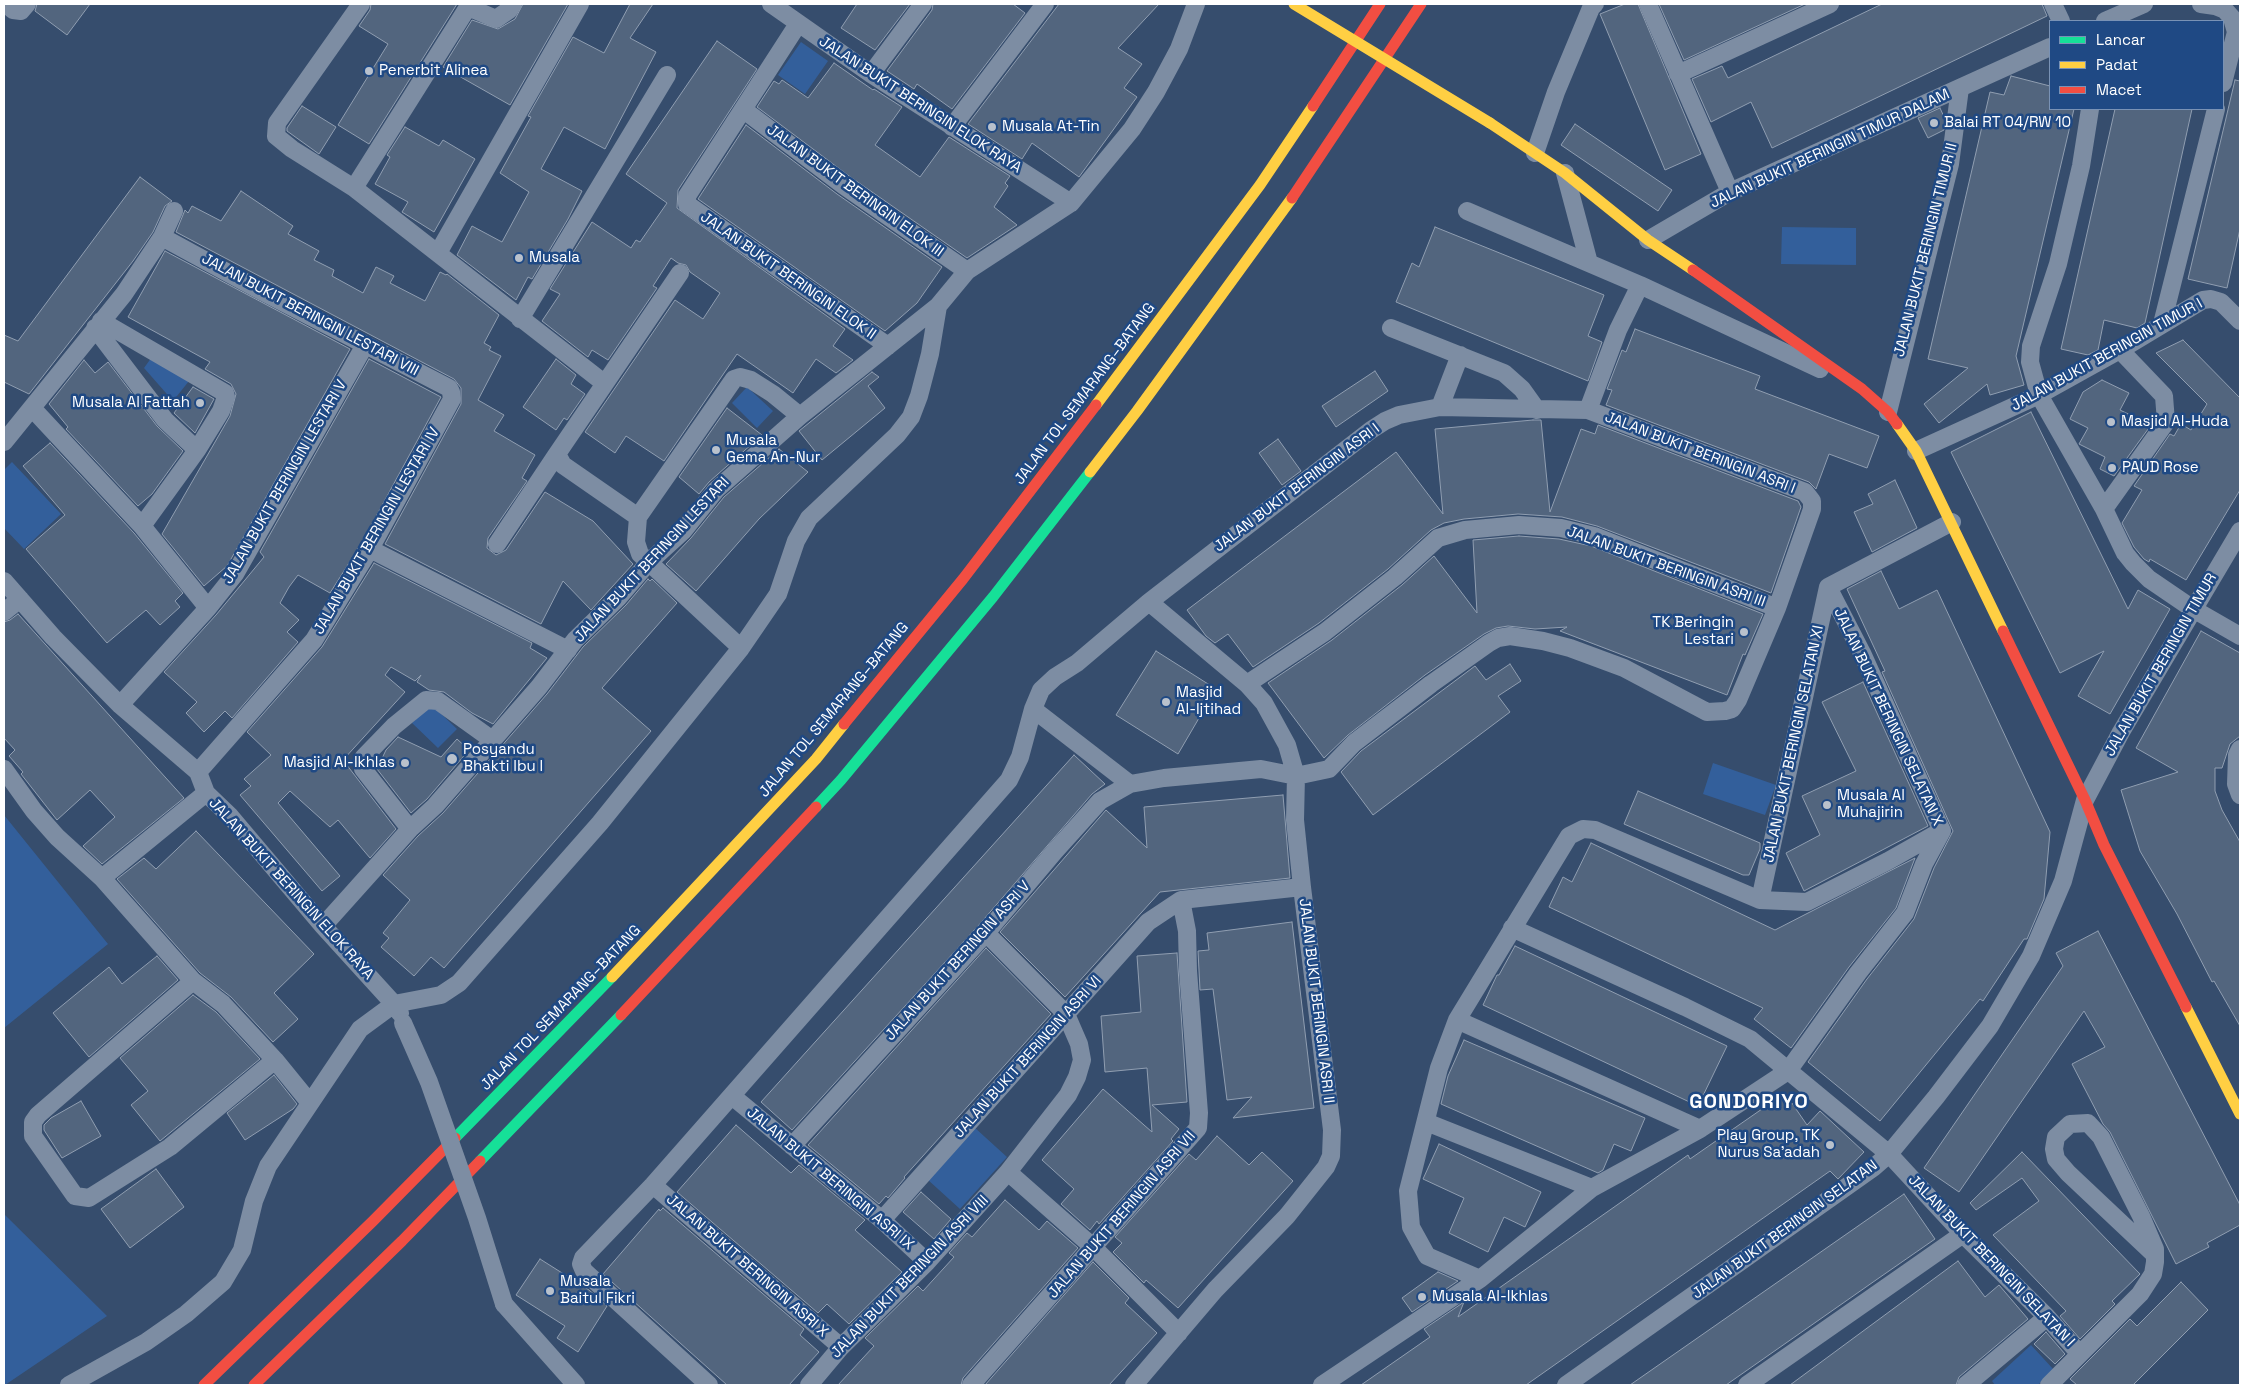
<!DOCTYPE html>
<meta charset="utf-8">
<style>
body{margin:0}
#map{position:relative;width:2244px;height:1389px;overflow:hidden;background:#364d6d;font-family:"Space Grotesk",sans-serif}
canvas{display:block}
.frame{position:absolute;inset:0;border:5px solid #fff;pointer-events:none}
.legend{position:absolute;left:2049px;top:20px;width:175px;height:90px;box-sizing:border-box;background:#1f4984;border:1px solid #7992b5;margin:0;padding:6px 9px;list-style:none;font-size:15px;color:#fff}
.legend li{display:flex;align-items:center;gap:10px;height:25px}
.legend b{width:25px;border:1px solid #7992b5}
</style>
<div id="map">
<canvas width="2244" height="1389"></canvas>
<div class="frame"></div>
<ul class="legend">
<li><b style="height:6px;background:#16e098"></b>Lancar</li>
<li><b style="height:6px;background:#ffcf43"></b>Padat</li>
<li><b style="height:6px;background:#f24e42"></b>Macet</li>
</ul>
</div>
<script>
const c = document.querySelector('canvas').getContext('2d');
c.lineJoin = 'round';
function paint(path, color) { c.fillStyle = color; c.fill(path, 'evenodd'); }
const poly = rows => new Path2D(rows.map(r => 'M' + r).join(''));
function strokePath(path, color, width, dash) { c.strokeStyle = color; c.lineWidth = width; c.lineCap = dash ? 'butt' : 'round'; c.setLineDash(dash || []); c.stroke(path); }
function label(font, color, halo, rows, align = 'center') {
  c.font = font + ' "Space Grotesk",sans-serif'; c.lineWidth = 5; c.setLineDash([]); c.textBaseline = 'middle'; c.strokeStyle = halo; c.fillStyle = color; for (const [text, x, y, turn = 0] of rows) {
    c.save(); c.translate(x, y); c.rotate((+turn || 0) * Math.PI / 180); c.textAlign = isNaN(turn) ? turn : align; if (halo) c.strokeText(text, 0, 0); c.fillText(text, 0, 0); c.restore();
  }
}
paint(poly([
 [801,42,828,61,805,94,778,75],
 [1782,227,1856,228,1856,265,1781,264],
 [154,354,193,376,173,401,144,368],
 [747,387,773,411,757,428,732,403],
 [12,462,61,514,24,549,4,528,4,470],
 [431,704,457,729,438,748,412,723],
 [1713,763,1776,785,1765,815,1703,794],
 [4,815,108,944,4,1028],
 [974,1127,1007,1157,960,1209,927,1179],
 [4,1214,107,1316,5,1385,4,1385],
 [2031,1345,2054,1370,2038,1385,1995,1385,1992,1381]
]), '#335f9b');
const building = poly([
 [37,4,90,4,67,35,35,11,37,4],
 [371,4,457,4,369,144,338,125,388,44,359,26,370,10,371,4],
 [523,4,568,4,510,105,443,67,472,20,498,29,515,19,523,4],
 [630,4,653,4,630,38,656,52,605,149,564,127,541,169,582,191,568,219,532,279,528,277,516,300,457,255,472,226,502,242,529,192,500,173,531,117,528,116,573,37,604,53,630,4],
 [857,4,910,4,875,50,841,28,857,4],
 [933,4,1013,4,1025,13,952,109,917,84,914,89,887,71,932,10,933,4],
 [1059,4,1159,4,1118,48,1142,64,1124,88,1137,97,1079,177,1032,143,1022,159,968,124,1059,4],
 [1625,4,1638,4,1701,154,1665,170,1600,14,1625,4],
 [1659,4,1805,4,1684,60,1659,4],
 [1882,4,2042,4,2047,16,1772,148,1751,102,1711,122,1692,79,1722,66,1728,78,1882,4],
 [717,41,757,69,678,190,677,208,845,329,833,346,853,360,836,373,816,359,793,393,737,354,664,461,626,436,615,453,585,432,675,300,703,319,720,293,690,272,686,265,678,263,671,258,653,286,657,288,608,360,592,350,588,357,542,321,560,294,550,289,592,222,631,248,636,240,640,242,667,203,626,174,717,41],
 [834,63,873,90,874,89,902,107,875,145,920,177,949,137,1010,176,1005,183,1008,186,994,207,1017,225,967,258,849,176,757,107,774,81,779,84,782,80,808,98,834,63],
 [2011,76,2050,86,2050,109,2074,109,2016,356,2024,385,1990,395,1987,384,1939,423,1924,404,1968,368,1928,359,1990,92,2004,95,2011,76],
 [2235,80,2240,81,2240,229,2227,288,2188,279,2235,80],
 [302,106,336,127,319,154,287,131,287,128,302,106],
 [1940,108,1945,119,1944,130,1928,138,1918,118,1940,108],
 [2115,109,2192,109,2145,323,2137,328,2104,320,2098,350,2088,355,2061,349,2115,109],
 [1575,124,1672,190,1658,211,1561,145,1575,124],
 [746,125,837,194,942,267,917,303,885,331,698,199,746,125],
 [405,127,439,146,443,140,475,159,434,232,402,212,408,202,375,184,390,157,387,155,405,127],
 [140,177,172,201,165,206,153,232,133,261,29,394,4,382,4,335,18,341,140,177],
 [241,191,293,226,288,234,319,251,314,260,334,270,332,276,363,293,376,267,394,276,390,283,425,301,440,272,446,275,447,274,499,315,484,343,491,347,489,350,501,356,478,400,504,415,494,431,535,455,522,478,527,481,488,538,487,548,496,555,506,550,545,492,593,521,633,564,591,610,563,581,541,624,385,544,461,404,461,388,454,379,176,232,185,210,188,213,192,206,221,221,241,191],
 [1435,227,1604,295,1588,336,1602,342,1588,381,1396,302,1412,263,1419,267,1435,227],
 [165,251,350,349,227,566,204,586,162,534,230,416,236,394,231,384,205,369,210,362,128,317,165,251],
 [1635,329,1760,376,1755,389,1879,436,1867,468,1829,454,1816,489,1809,482,1606,405,1612,390,1607,389,1622,350,1626,352,1635,329],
 [2183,340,2240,398,2240,490,2186,580,2150,559,2149,562,2144,559,2134,547,2122,523,2142,490,2134,486,2170,434,2174,436,2181,424,2191,430,2207,404,2156,353,2183,340],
 [369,359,441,397,361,544,330,593,298,575,289,587,280,603,299,620,287,632,298,642,232,718,225,711,204,732,186,713,197,702,164,672,216,615,264,557,260,552,369,359],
 [556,359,576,375,571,384,585,394,567,420,564,418,556,430,523,407,556,359],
 [84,360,95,373,108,362,157,426,183,451,152,494,138,506,66,429,68,427,49,404,84,360],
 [1375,371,1388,391,1336,427,1322,406,1375,371],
 [872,372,879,377,868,386,885,408,822,460,799,431,872,372],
 [2102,380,2129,393,2120,410,2151,425,2114,476,2100,469,2105,457,2079,444,2088,428,2070,419,2083,392,2102,380],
 [193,387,214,399,195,433,174,413,193,387],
 [727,408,762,435,709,482,699,494,679,477,727,408],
 [2031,412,2128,609,2138,590,2170,609,2110,714,2078,696,2104,651,2060,673,1951,452,2031,412],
 [1533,420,1541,420,1550,512,1581,429,1595,434,1598,425,1798,501,1801,507,1771,593,1597,526,1562,517,1518,514,1464,519,1444,523,1431,530,1388,569,1319,623,1253,667,1228,634,1215,643,1206,636,1187,610,1396,452,1443,514,1435,429,1533,420],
 [1278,439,1301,471,1282,485,1259,453,1278,439],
 [50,443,134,533,183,593,175,601,180,607,160,625,146,610,107,643,26,549,65,515,23,466,50,443],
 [779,449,808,472,759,519,696,591,666,564,691,538,724,497,779,449],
 [1895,480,1917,528,1872,552,1854,512,1873,504,1868,494,1895,480],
 [1519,536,1559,539,1591,546,1763,614,1745,655,1743,654,1727,695,1560,631,1567,627,1535,629,1508,626,1496,628,1484,634,1425,675,1348,735,1324,758,1268,683,1332,640,1402,585,1434,556,1477,613,1473,540,1519,536],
 [374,563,532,643,530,648,547,658,493,724,472,713,444,692,429,690,417,682,421,675,415,681,391,667,385,675,405,692,343,760,396,829,370,858,338,820,330,827,290,791,278,803,340,876,322,891,240,795,251,786,244,779,271,755,247,732,322,647,374,563],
 [1881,571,1899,609,1937,590,2050,832,2044,899,2027,939,2024,939,1983,1001,1980,999,1880,1121,1808,1062,1867,979,1914,919,1934,868,1953,831,1882,672,1885,671,1847,589,1881,571],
 [648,579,650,581,652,579,677,603,602,688,651,731,444,968,431,957,414,976,381,947,389,938,383,933,410,900,383,875,418,836,443,813,547,694,583,647,626,605,648,579],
 [18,614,184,798,102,864,83,846,115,817,90,790,57,820,21,774,23,772,9,756,15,750,4,738,4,622,10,620,18,614],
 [2201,631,2240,653,2240,736,2230,744,2222,768,2215,768,2215,791,2222,810,2240,842,2240,1026,2214,981,2212,982,2177,914,2140,851,2121,790,2178,772,2136,748,2201,631],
 [1156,651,1216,689,1178,754,1116,715,1156,651],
 [1510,664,1521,681,1498,696,1510,712,1373,815,1341,772,1361,751,1475,666,1486,680,1510,664],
 [1863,682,1928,826,1804,891,1786,853,1820,835,1802,796,1856,771,1822,702,1863,682],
 [398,737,441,757,457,739,469,750,427,799,411,813,377,769,386,750,398,737],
 [1074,755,1105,784,1092,794,978,926,792,1130,761,1102,1074,755],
 [1638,791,1760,843,1760,849,1749,875,1743,875,1624,824,1638,791],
 [1283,795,1290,878,1160,892,1065,997,1000,932,1106,810,1147,848,1144,807,1283,795],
 [196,831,314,954,274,993,298,1019,273,1042,231,997,200,973,117,879,144,858,156,869,196,831],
 [1591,843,1775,930,1915,858,1896,908,1849,967,1791,1048,1754,1019,1763,1008,1549,907,1563,877,1572,882,1591,843],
 [1292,922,1314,1108,1233,1118,1252,1097,1227,1100,1213,989,1200,990,1198,951,1209,950,1207,933,1292,922],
 [2098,931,2240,1205,2240,1225,2207,1243,2209,1247,2176,1264,2110,1132,2103,1124,2072,1064,2105,1047,2084,1011,1959,1192,1924,1168,2063,966,2056,953,2098,931],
 [1515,946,1727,1046,1698,1106,1483,1005,1497,975,1499,975,1515,946],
 [986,948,1051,1014,904,1177,905,1178,888,1198,886,1196,879,1204,808,1145,986,948],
 [1177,953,1187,1102,1152,1105,1179,1129,1171,1139,1173,1141,1099,1224,1097,1221,1090,1230,1061,1204,1074,1189,1042,1160,1103,1089,1152,1132,1147,1068,1105,1072,1101,1016,1141,1012,1137,956,1177,953],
 [157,956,178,980,89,1057,53,1013,109,967,122,984,157,956],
 [193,995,216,1012,260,1059,160,1141,131,1105,148,1091,120,1058,193,995],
 [1464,1040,1645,1118,1631,1151,1614,1144,1603,1170,1598,1173,1441,1104,1448,1076,1464,1040],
 [274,1075,297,1104,293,1109,245,1140,227,1113,274,1075],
 [1785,1093,1807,1125,1820,1111,1864,1152,1838,1179,1830,1171,1526,1385,1361,1385,1430,1337,1424,1329,1464,1302,1458,1317,1688,1155,1690,1159,1785,1093],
 [81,1101,101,1136,62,1158,44,1130,44,1125,51,1118,81,1101],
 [736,1125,791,1173,799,1165,865,1220,855,1230,902,1272,849,1324,827,1304,818,1313,677,1192,736,1125],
 [1217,1136,1249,1165,1262,1152,1293,1181,1178,1308,1146,1280,1144,1283,1113,1252,1122,1243,1115,1237,1189,1154,1196,1160,1217,1136],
 [1439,1144,1541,1192,1525,1227,1504,1217,1488,1252,1449,1233,1464,1198,1423,1179,1439,1144],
 [2022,1152,2140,1274,2112,1301,2115,1304,2080,1339,2060,1316,2066,1311,1993,1235,2039,1201,2022,1178,1976,1210,1970,1203,2022,1152],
 [156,1169,184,1207,130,1248,101,1209,156,1169],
 [921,1192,951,1219,934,1239,903,1212,921,1192],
 [1904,1194,1935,1239,1876,1280,1726,1385,1630,1385,1904,1194],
 [1005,1200,1039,1230,1047,1221,1078,1248,963,1378,961,1385,838,1385,874,1346,865,1338,918,1286,923,1291,954,1257,949,1253,967,1233,972,1237,1005,1200],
 [663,1208,804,1329,800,1335,819,1352,789,1385,727,1385,603,1274,659,1209,660,1211,663,1208],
 [540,1259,589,1290,607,1306,578,1352,557,1338,565,1326,516,1295,540,1259],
 [1958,1261,1985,1297,1999,1285,2028,1319,1959,1377,1956,1385,1790,1385,1958,1261],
 [1093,1262,1129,1298,1125,1303,1157,1333,1109,1385,985,1385,1093,1262],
 [1438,1272,1458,1281,1412,1312,1402,1298,1438,1272],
 [2181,1282,2208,1310,2133,1385,2077,1385,2070,1379,2130,1319,2137,1326,2181,1282],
 [2046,1332,2065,1354,2055,1364,2034,1344,2046,1332]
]);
paint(building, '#52657e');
strokePath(building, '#909eb1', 1);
strokePath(poly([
 [6,4,13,10,21,11,27,4],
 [361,4,277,123,276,136,292,149,354,188,604,383],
 [771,4,871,74,1071,203],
 [1648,4,1730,192],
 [2053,4,2061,21],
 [2201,4,2215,6,2225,10,2232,18,2236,32,2223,83],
 [2105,21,2144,4],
 [798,24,687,196,687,204,888,346],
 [871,74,923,4],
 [1678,74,1830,4],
 [2090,109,2081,166,2058,264,2031,346,2030,362,2039,395,2104,509,2125,553,2133,563,2149,579,2193,609,2240,636],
 [744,110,843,185,967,271],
 [952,127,1045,4],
 [1535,153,1556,92,1591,8,1595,4],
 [1565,173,1589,263],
 [354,188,468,7,496,19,509,10,513,4],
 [1467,211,1640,285,1820,369],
 [162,237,263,292,449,388,451,392,452,399,370,549,314,640,198,772],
 [1648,240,1730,192,2050,47],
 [438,253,580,4],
 [680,273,557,454,563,465,638,517,636,542,640,554,741,648],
 [520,319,667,75],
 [101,321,225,393,226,397,221,411,197,450],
 [2162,324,2216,109],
 [95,328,165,420,197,450,142,526],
 [1391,328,1504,373,1522,389,1537,410],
 [1440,407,1460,355],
 [32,408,142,526,208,608],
 [1588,410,1618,330,1640,285],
 [1888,412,1950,164,1960,88],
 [4,442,124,294,162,237,174,211],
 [1916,451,2039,395,2120,350,2203,300,2211,299,2221,302,2240,321],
 [2104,509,2166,422,2164,396,2120,350],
 [638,517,734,379,740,377,751,380,773,394,800,416],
 [497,544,557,454],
 [370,549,568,650],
 [4,581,53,637,120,705,198,772,206,793,230,816,323,926,394,1004,400,1013],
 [1828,587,1952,522],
 [4,612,20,599],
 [120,705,208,608,235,574,365,345],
 [1033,709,1130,784,1164,778,1261,769,1296,776,1329,769,1354,743,1431,684,1489,643,1498,638,1510,636,1543,641,1570,648,1624,668,1707,712,1725,711,1732,709,1738,700,1777,608,1594,536,1561,528,1519,525,1465,530,1438,538,1395,577,1325,632,1247,684],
 [2240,749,2237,755,2236,784,2240,795],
 [4,769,34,811,57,837,102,878,193,981,223,1004,275,1060,310,1103],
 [410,829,363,769,363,758,394,726,426,700,438,701,491,739],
 [102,878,206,793],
 [1760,900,1828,587],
 [323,926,410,829,435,806,539,687,575,640,619,597,649,562,683,531,716,490,800,416,938,306,967,271,1071,203,1132,129,1156,92,1179,49,1196,4],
 [1512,928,1685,1007,1750,1039,1889,1154,1963,1234,2047,1317,2079,1353],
 [193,981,38,1115,33,1122,33,1136,75,1196,89,1198,170,1147,275,1060],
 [1457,1020,1700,1129],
 [732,1096,882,1220,927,1262],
 [1426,1122,1592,1188],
 [792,1146,986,933,1055,851,1100,801,1130,784],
 [1008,1172,1093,1247,1179,1333],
 [653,1185,841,1347],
 [882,1220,1148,922,1181,900],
 [1480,1279,1427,1256,1411,1227,1408,1191,1439,1068,1457,1020,1569,836,1583,829,1595,830,1760,900,1807,902,1888,861,1941,831],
 [504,1304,576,1385],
 [69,1385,146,1342,186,1314,223,1282,242,1250,254,1201,268,1166,360,1029,394,1004,441,995,459,983,600,823,741,648,778,594,796,541,809,518,897,435,911,417,919,396,930,354,938,306],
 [709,1385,584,1271,581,1264,583,1258,653,1185,1009,780,1020,757,1033,709,1041,690,1055,677,1077,663,1149,602,1371,430,1385,421,1399,415,1440,407,1588,410,1805,492,1812,501,1812,509,1777,608],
 [809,1385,841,1347,927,1262,1008,1172,1068,1095,1077,1077,1082,1060,1079,1044,1066,1014,986,933],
 [971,1385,1198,1128,1199,1113,1188,971,1187,931,1181,900,1302,887],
 [1134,1385,1215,1290,1287,1216,1326,1167,1331,1156,1332,1130,1302,887,1295,820,1296,776,1287,745,1264,703,1247,684,1149,602],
 [1322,1385,1480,1279,1592,1188,1700,1129,1788,1071,1858,973,1905,913,1924,864,1942,831,1862,653,1828,587],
 [1566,1385,1873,1168,1889,1154,1936,1097,1990,1026,2031,956,2063,881,2085,800,2121,732,2240,531],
 [1747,1385,1963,1234],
 [1966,1385,2047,1317],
 [2049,1385,2140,1294,2153,1274,2155,1262,2155,1249,2141,1216,2101,1137,2088,1123,2070,1124,2056,1137,2054,1149,2056,1159,2068,1173,2155,1255]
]), '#7d8da3', 18);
strokePath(poly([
 [816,807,841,780,993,597,1090,472],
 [455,1138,612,977],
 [480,1161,621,1015]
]), '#16e098', 11);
strokePath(poly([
 [1490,123,1565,173,1648,240,1693,270],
 [1096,405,1260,185,1313,106],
 [1897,424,1916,451,2003,631],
 [1090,472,1137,411,1292,198],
 [612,977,816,759,844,724],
 [2186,1007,2240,1114]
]), '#ffcf43', 11);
strokePath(poly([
 [1313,106,1380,4],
 [1292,198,1421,4],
 [1693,270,1862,389,1888,412,1897,424],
 [2003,631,2085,800,2104,845,2186,1007],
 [844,724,963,579,1096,405],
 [621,1015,816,807],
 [204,1385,373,1221,455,1138],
 [254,1385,402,1241,480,1161]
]), '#f24e42', 11);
strokePath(poly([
 [403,1023,429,1082,477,1218,504,1304]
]), '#7d8da3', 18);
strokePath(poly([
 [1294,4,1490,123]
]), '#ffcf43', 11);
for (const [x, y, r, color] of [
 [369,71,5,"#b9c1cc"],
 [1934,123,5,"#b9c1cc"],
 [992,127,5,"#b9c1cc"],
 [519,258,5,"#b9c1cc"],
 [200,403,5,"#b9c1cc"],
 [2111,422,5,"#b9c1cc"],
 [716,450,5,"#b9c1cc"],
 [2112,468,5,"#b9c1cc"],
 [1744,632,5,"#b9c1cc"],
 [1166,702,5,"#b9c1cc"],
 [452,759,6,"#b9c1cc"],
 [405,763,5,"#b9c1cc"],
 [1827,805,5,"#b9c1cc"],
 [1830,1145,5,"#b9c1cc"],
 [550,1291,5,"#b9c1cc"],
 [1422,1297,5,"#b9c1cc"]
]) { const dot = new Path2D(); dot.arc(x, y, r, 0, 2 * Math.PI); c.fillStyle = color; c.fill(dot); strokePath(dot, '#1f4984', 2); }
label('15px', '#fff', '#1f4984', [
 ["Penerbit Alinea",379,71],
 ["Balai RT 04/RW 10",1944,123],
 ["Musala At-Tin",1002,127],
 ["Musala",529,258],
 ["Musala Al Fattah",190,403,"right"],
 ["Masjid Al-Huda",2121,422],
 ["Musala",726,441],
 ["Gema An-Nur",726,458],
 ["PAUD Rose",2122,468],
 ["TK Beringin",1734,623,"right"],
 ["Lestari",1734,640,"right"],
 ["Masjid",1176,693],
 ["Al-Ijtihad",1176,710],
 ["Posyandu",463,750],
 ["Bhakti Ibu I",463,767],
 ["Masjid Al-Ikhlas",395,763,"right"],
 ["Musala Al",1837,796],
 ["Muhajirin",1837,813],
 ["Play Group, TK",1820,1136,"right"],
 ["Nurus Sa'adah",1820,1153,"right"],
 ["Musala",560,1282],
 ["Baitul Fikri",560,1299],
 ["Musala Al-Ikhlas",1432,1297]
], 'left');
label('15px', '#fff', '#1f4984', [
 ["JALAN BUKIT BERINGIN ELOK RAYA",920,105,33],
 ["JALAN BUKIT BERINGIN TIMUR DALAM",1830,149,-25],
 ["JALAN BUKIT BERINGIN ELOK III",855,191,36],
 ["JALAN BUKIT BERINGIN TIMUR II",1926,250,-76],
 ["JALAN BUKIT BERINGIN ELOK II",788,276,35],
 ["JALAN BUKIT BERINGIN LESTARI VIII",310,315,28],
 ["JALAN BUKIT BERINGIN TIMUR I",2107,355,-29],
 ["JALAN TOL SEMARANG–BATANG",1085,394,-53],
 ["JALAN BUKIT BERINGIN ASRI I",1700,453,21],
 ["JALAN BUKIT BERINGIN LESTARI V",285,482,-60],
 ["JALAN BUKIT BERINGIN ASRI I",1297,488,-37],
 ["JALAN BUKIT BERINGIN LESTARI IV",377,531,-60],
 ["JALAN BUKIT BERINGIN LESTARI",652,560,-47],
 ["JALAN BUKIT BERINGIN ASRI III",1666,567,20],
 ["JALAN BUKIT BERINGIN TIMUR",2161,665,-60],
 ["JALAN TOL SEMARANG–BATANG",834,710,-50],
 ["JALAN BUKIT BERINGIN SELATAN X",1888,717,65],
 ["JALAN BUKIT BERINGIN SELATAN XI",1794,744,-78],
 ["JALAN BUKIT BERINGIN ELOK RAYA",291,889,48],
 ["JALAN BUKIT BERINGIN ASRI V",958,961,-48],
 ["JALAN BUKIT BERINGIN ASRI II",1316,1001,83],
 ["JALAN TOL SEMARANG–BATANG",561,1008,-46],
 ["JALAN BUKIT BERINGIN ASRI VI",1028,1057,-48],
 ["JALAN BUKIT BERINGIN ASRI IX",830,1179,40],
 ["JALAN BUKIT BERINGIN ASRI VII",1122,1215,-49],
 ["JALAN BUKIT BERINGIN SELATAN",1785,1230,-36],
 ["JALAN BUKIT BERINGIN SELATAN I",1991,1261,46],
 ["JALAN BUKIT BERINGIN ASRI X",747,1266,41],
 ["JALAN BUKIT BERINGIN ASRI VIII",910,1277,-46]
]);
c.letterSpacing = '1px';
label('bold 20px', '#fff', '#1f4984', [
 ["GONDORIYO",1749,1103]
]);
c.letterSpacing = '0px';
</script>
